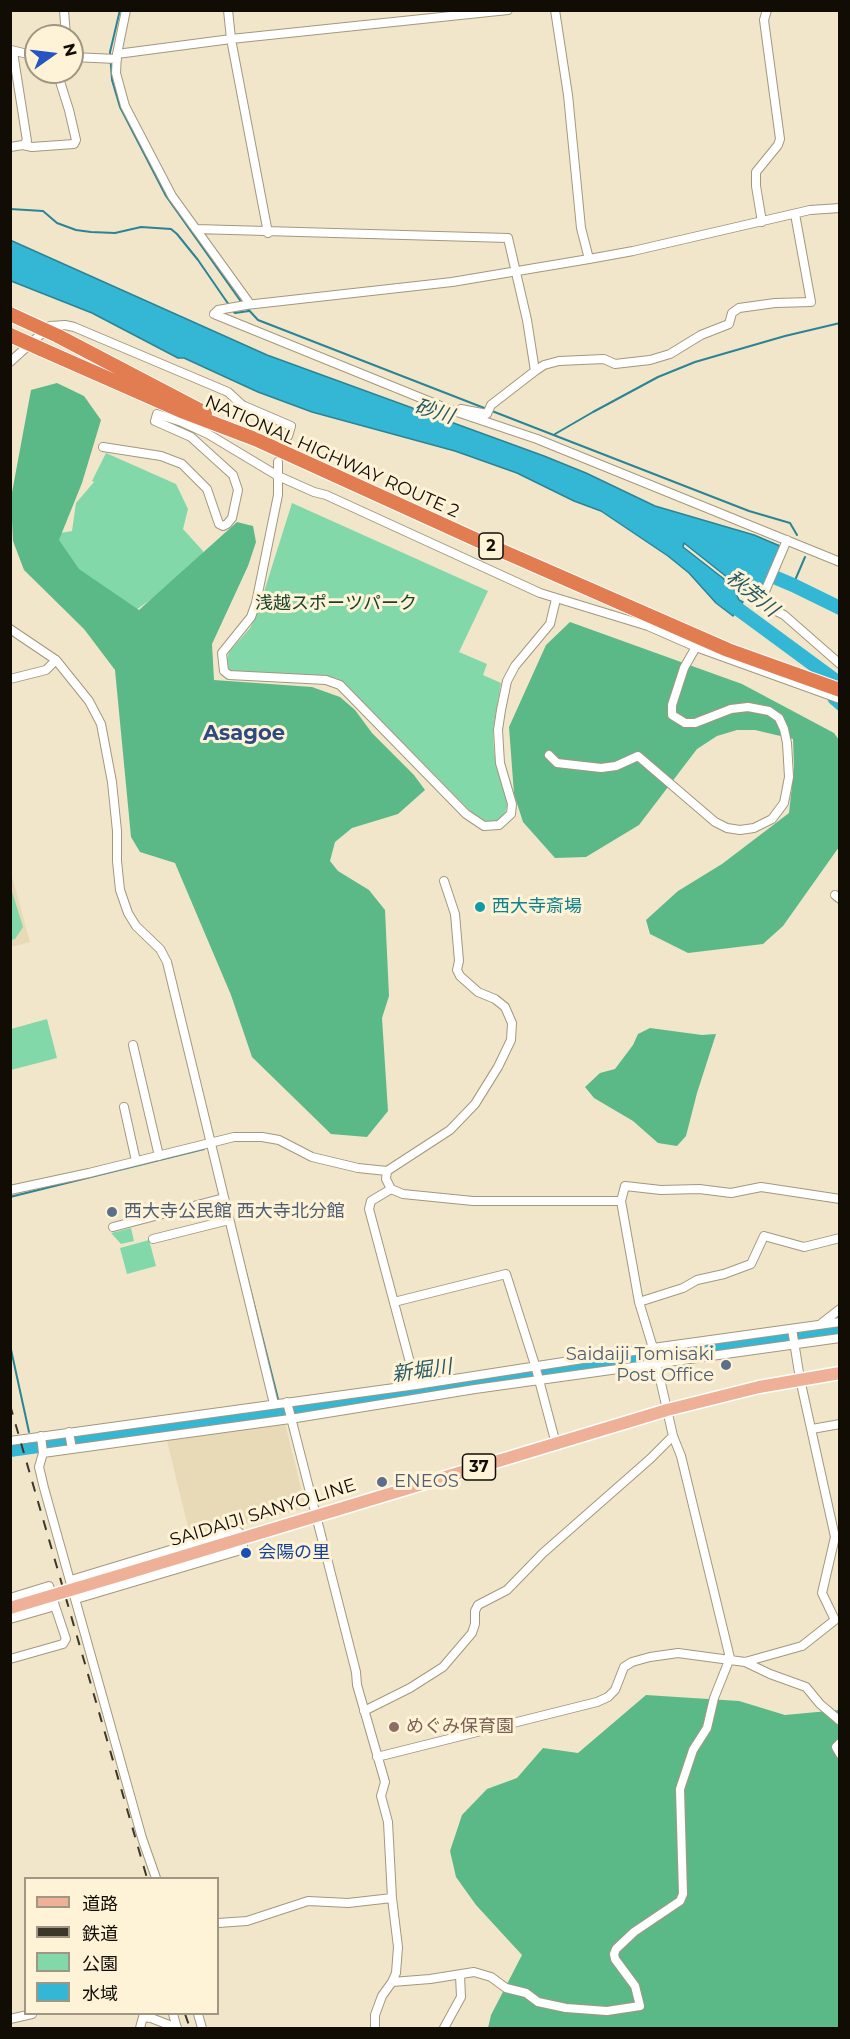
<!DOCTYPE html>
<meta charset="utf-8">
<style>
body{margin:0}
#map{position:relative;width:850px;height:2039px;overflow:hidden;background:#f1e6ca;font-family:Montserrat,"Noto Sans JP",sans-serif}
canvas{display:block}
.frame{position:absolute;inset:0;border:12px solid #110d05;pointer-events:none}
.legend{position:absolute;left:24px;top:1877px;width:195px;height:138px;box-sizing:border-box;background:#fef3d7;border:2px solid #9f9783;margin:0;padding:8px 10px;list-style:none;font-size:18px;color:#110d05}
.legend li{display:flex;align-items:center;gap:12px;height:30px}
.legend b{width:30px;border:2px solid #9f9783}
.north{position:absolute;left:24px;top:24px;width:60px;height:60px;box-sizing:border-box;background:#fef3d7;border:2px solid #9f9783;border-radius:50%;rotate:76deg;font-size:16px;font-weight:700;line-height:24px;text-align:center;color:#110d05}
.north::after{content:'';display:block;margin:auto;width:21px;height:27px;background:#2654c2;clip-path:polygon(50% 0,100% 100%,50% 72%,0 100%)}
</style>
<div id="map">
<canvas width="850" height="2039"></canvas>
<div class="frame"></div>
<ul class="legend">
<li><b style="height:8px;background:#eeb097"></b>道路</li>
<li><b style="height:8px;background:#3c372b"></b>鉄道</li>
<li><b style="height:16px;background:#82d8a9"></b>公園</li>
<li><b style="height:16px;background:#34b7d4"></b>水域</li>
</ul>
<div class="north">N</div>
</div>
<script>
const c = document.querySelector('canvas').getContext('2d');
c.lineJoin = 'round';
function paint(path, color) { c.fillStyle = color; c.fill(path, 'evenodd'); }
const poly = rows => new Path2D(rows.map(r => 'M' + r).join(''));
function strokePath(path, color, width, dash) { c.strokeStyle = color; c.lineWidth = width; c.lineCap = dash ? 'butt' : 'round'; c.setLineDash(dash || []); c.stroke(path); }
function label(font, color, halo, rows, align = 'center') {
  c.font = font + ' Montserrat,"Noto Sans JP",sans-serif'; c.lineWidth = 6; c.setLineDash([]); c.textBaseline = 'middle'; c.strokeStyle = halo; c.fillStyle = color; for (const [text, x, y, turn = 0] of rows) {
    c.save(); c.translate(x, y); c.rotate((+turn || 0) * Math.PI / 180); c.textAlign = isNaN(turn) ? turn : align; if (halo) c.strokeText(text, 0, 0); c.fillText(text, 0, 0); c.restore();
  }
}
paint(poly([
 [10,869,30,942,11,947,10,947],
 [285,1423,306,1508,191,1539,167,1441]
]), '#e8dab7');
paint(poly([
 [106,453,176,484,188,509,183,529,203,551,202,560,187,574,126,617,38,537,72,531,76,503,94,482,92,481],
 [292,503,488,591,459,652,487,664,483,675,501,683,493,730,494,752,508,804,504,816,496,822,488,822,477,818,346,685,336,678,231,673,227,668,227,659,229,652,250,628,257,614],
 [10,885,23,927,15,939,11,940],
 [47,1019,57,1058,11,1070,11,1029],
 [131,1228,134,1241,121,1244,111,1233],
 [149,1240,156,1266,127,1274,120,1248]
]), '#82d8a9');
paint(poly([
 [57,383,84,396,101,420,82,483,59,540,79,569,139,610,237,522,253,526,256,542,248,566,212,644,214,680,312,687,340,697,355,710,372,733,414,775,425,790,398,814,352,828,335,842,330,861,338,871,369,890,385,910,389,996,382,1018,388,1111,367,1137,331,1134,252,1057,231,995,175,863,140,852,131,837,115,670,84,629,24,570,13,541,11,498,31,390],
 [570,622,742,684,834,733,839,740,839,847,783,926,763,944,688,953,650,934,646,920,678,891,722,864,789,813,794,767,793,739,755,730,737,730,717,736,697,749,639,825,586,857,555,858,523,822,514,794,509,727,546,645],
 [650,1028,702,1035,716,1034,697,1093,686,1136,677,1146,658,1143,633,1121,594,1098,585,1087,600,1073,615,1069,633,1045,638,1034],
 [646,1695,739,1701,785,1715,839,1710,839,2028,488,2028,491,2015,522,1955,476,1905,456,1877,450,1851,462,1815,487,1789,517,1778,543,1748,578,1753]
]), '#5bb988');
const water = poly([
 [10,240,267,355,544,456,586,473,655,506,754,535,780,546,759,596,742,589,684,543,683,547,733,586,739,600,743,602,733,616,716,603,689,573,668,556,601,511,574,501,517,473,455,451,312,412,258,392,184,358,178,358,92,313,11,281,10,240]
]);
paint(water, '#34b7d4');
strokePath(water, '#2a8496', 1.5);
strokePath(poly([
 [120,10,110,52,112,80,120,107,166,196,242,303],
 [10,209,43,211,57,223,76,230,91,232,115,233,141,227,171,229,177,234,198,260,229,305],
 [246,307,258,320,749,511,790,523,797,535],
 [232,310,235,313,249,311],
 [555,434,593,412,658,377,695,362,785,336,840,323],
 [793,585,805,557],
 [10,1197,204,1149],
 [240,1249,278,1399],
 [10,1345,29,1432],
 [31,1443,31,1447],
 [10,1450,11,1450]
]), '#2a8496', 2);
strokePath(poly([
 [832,700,840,707]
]), '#34b7d4', 8);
strokePath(poly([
 [760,571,793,585,840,608],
 [723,598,840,684],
 [10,1450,840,1331]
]), '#34b7d4', 14);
strokePath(poly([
 [278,462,288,436]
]), '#cfc5ac', 8, [8, 4]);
const street = poly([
 [64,10,66,36],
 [126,10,117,54,116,73,125,106,172,196,250,304],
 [228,10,231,39,268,233],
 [555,10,568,95,581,228,589,259],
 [11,50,36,56],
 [13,52,27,141,23,145],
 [117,54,231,39,508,10],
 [72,57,117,59],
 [10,147,23,145,32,147,74,144,76,140,69,110,57,72],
 [762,222,756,186,756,172,778,145,780,139,764,20,767,10],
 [196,229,508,238,527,320,535,371],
 [214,314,448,409,537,439,840,562],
 [214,314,218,310,246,305,452,282,589,259,633,251,810,210,840,208],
 [10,362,50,326,65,325,74,327,228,392,242,405,291,426,288,436],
 [461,409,487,414,491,405,535,371,544,365,559,361,604,359,615,364,650,360,670,354,701,335,729,324,732,313,739,308,775,303,811,302,795,214],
 [103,447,161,456,182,464,207,489,219,524,223,526,227,524,232,518,238,490,233,475,191,437,155,421,157,414,182,422,208,434,278,476,314,492,326,495,540,593,648,626,696,647,840,699],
 [278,462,278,495,256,603,251,617,222,653,224,671,229,675,326,680,340,685,466,814,484,826,499,825,511,814,512,804,500,763,498,730,501,710,507,681,515,666,550,624,556,599],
 [787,540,760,603,784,615,840,664],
 [10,629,56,660,89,701,101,724,112,782,117,831,117,861,120,890,128,913,136,926,160,949,167,962,274,1404],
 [10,679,46,670,56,660],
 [549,755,557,763,601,768,616,766,638,756,715,822,727,828,740,830,754,828,772,819,784,803,789,777,787,743,784,729,779,718,769,711,748,707,731,709,695,723,685,723,672,715,672,705,684,668,696,647],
 [835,895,840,899],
 [133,1045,159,1156],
 [124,1107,136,1161],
 [387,1171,386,1179,391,1189],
 [10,1190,89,1173,234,1137,262,1137,279,1140,312,1157,358,1168,387,1171,450,1130,475,1104,498,1067,511,1040,512,1023,505,1007,495,999,478,992,460,976,457,970,459,961,455,914,444,881],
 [113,1227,224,1198],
 [153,1239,229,1220],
 [394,1302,506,1274,535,1365,556,1444],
 [639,1302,683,1288,697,1280,724,1274,751,1264,764,1236,804,1247,840,1238],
 [822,1323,840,1309],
 [416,1385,369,1209,371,1201,391,1189,403,1194,473,1201,621,1201],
 [287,1402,356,1672,357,1685,385,1782,381,1796,388,1822,392,1898,398,1947,396,1973,392,1982,382,1996,375,2015,375,2028],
 [812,1429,840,1424],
 [69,1432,72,1449],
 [41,1436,43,1453,39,1467,44,1488,142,1838,156,1878],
 [10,1441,416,1385,653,1348,840,1322],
 [43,1453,290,1419,475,1389,840,1338],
 [71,1580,236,1530,239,1532,243,1546,241,1550,76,1599],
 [10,1598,49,1586,55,1606,10,1619],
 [10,1659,63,1644,66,1639,55,1606],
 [745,1662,770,1674,806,1687,820,1704,840,1721],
 [364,1711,410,1688,443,1667,472,1633,475,1624,475,1611,478,1605,507,1590,543,1553,650,1459,673,1436],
 [840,1743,836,1747,840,1754],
 [377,1757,597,1702,608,1697,615,1690,624,1667,632,1662,650,1657,678,1653,745,1662,802,1646,835,1620,822,1593,835,1537,800,1379,792,1329],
 [218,1923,247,1921,308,1901,348,1903,392,1898],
 [392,1982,430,1979,474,1972,491,1977,506,1988,526,1993,538,2002,566,2008,607,2011,640,2006,635,1986,615,1959,614,1954,616,1949,634,1932,680,1901,683,1894,680,1789,693,1750,707,1728,714,1698,730,1658,681,1456,673,1436,653,1348,639,1302,621,1201,625,1186,661,1190,699,1189,731,1193,761,1187,840,1199],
 [173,2014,177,2028],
 [198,2014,202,2028],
 [10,2019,32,2014],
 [140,2028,143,2017,151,2018,177,2028],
 [444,2028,461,1997,460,1975]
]);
const primary = poly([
 [121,1575,667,1410,759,1387,840,1373]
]);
const highway = poly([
 [58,336,205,413],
 [41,349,184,412,255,439,477,540,728,650,840,690]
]);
strokePath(street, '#a3987e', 10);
strokePath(primary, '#fff', 15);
strokePath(highway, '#fff', 16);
strokePath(street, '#fff', 8);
strokePath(primary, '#eeb097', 12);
strokePath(highway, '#e27c51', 14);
strokePath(poly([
 [10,1405,147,1878],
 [185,2014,190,2028]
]), '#3c372b', 2, [10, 10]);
const primaryBridge = poly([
 [10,1608,121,1575]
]);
const highwayBridge = poly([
 [10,314,58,336],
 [10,335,41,349]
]);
strokePath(primaryBridge, '#fff', 15, []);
strokePath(highwayBridge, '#fff', 16, []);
strokePath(primaryBridge, '#eeb097', 12);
strokePath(highwayBridge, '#e27c51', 14);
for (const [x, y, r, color] of [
 [480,907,6,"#0f9aa8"],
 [112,1212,6,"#5c6f8a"],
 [726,1365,6,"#5c6f8a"],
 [382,1482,6,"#5c6f8a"],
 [246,1553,6,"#1a4fb4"],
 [394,1727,6,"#8d6e63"]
]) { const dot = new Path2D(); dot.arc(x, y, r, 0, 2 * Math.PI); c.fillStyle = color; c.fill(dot); strokePath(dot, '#fef3d7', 2); }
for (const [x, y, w] of [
 [491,546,24],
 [479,1467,33]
]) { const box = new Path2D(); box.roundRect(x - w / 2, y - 13, w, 26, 4.5); c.fillStyle = '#fef3d7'; c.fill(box); strokePath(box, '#110d05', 1.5); }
label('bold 16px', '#110d05', null, [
 ["2",491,546],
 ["37",479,1467]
]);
label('18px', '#110d05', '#fef3d7', [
 ["NATIONAL HIGHWAY ROUTE 2",332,457,24],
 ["SAIDAIJI SANYO LINE",263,1513,-17]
]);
label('18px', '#1a422d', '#fef3d7', [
 ["浅越スポーツパーク",336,604]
]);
label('18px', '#0d838f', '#fef3d7', [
 ["西大寺斎場",492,907]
], 'left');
label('18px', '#4e5e75', '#fef3d7', [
 ["西大寺公民館 西大寺北分館",124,1212],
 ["Saidaiji Tomisaki",714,1355,"right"],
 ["Post Office",714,1376,"right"],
 ["ENEOS",394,1482]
], 'left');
label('18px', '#164399', '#fef3d7', [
 ["会陽の里",258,1553]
], 'left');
label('18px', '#785e54', '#fef3d7', [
 ["めぐみ保育園",406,1727]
], 'left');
label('italic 20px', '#265a67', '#fef3d7', [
 ["砂川",434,412,17],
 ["秋芳川",752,594,39],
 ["新堀川",422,1371,-8]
]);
label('bold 21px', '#2f4982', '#fef3d7', [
 ["Asagoe",244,734]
]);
</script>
